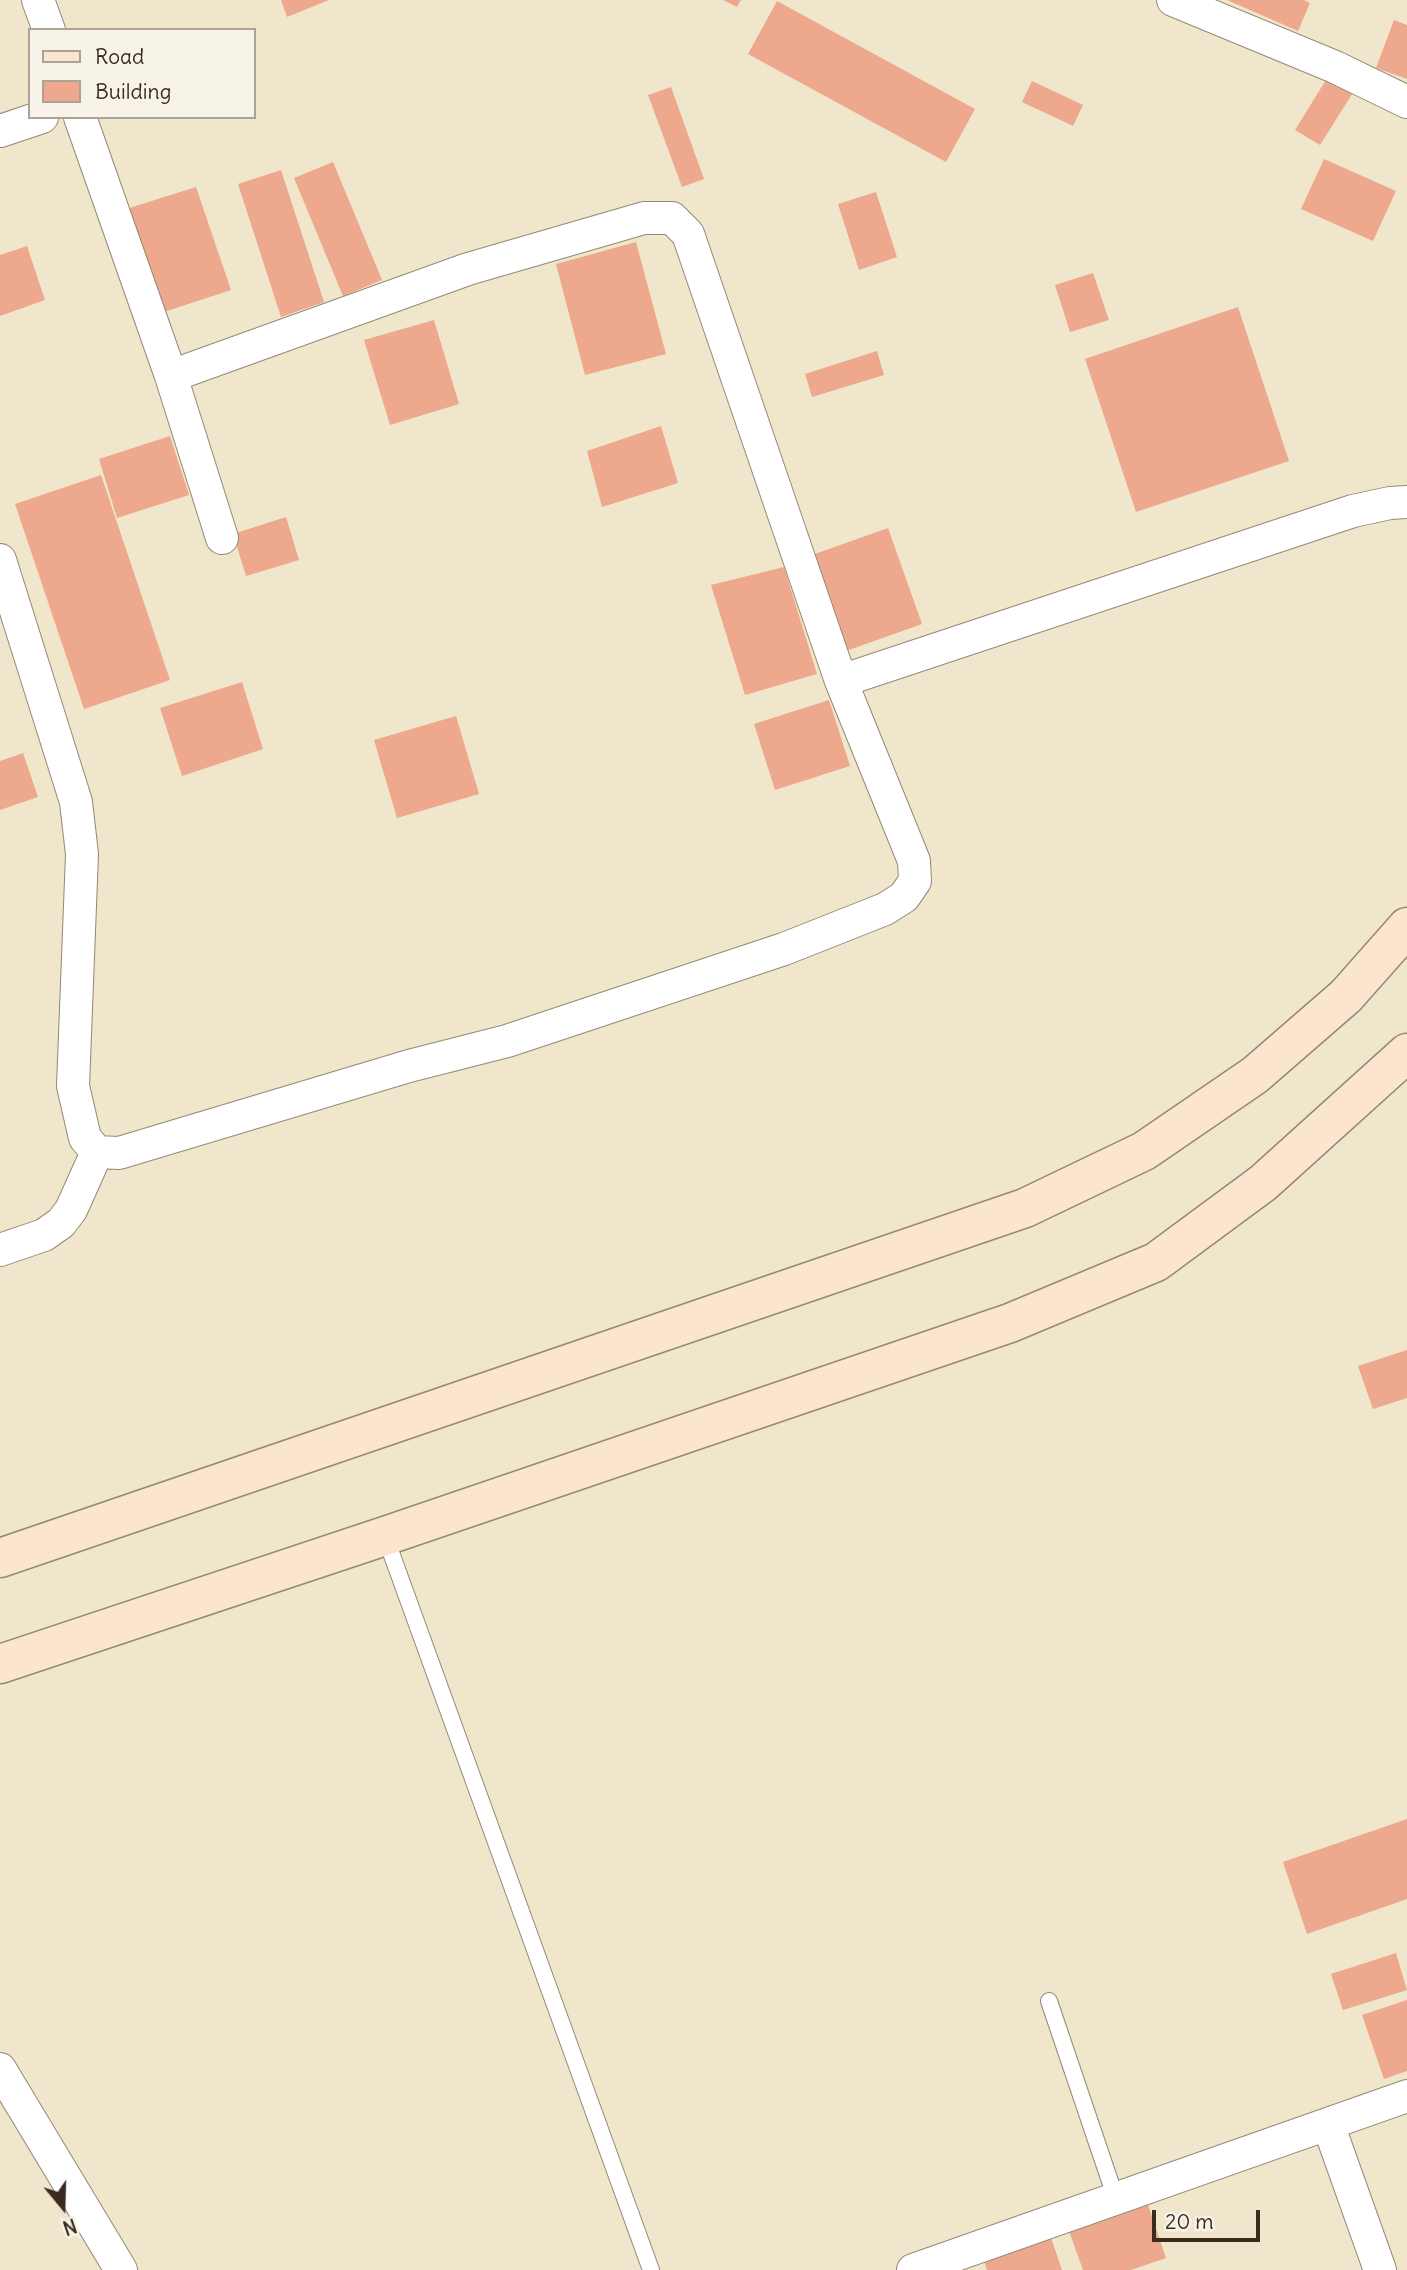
<!DOCTYPE html>
<style>
body{margin:0}
#map{position:relative;width:1407px;height:2270px;overflow:hidden;background:#efe6cc;font-family:Delius,sans-serif}
canvas{display:block}
.legend{position:absolute;left:28px;top:28px;width:228px;height:91px;box-sizing:border-box;background:#f7f3e8;border:2px solid #aca397;margin:0;padding:9px 12px;list-style:none;font-size:21px;color:#3b2a1e}
.legend li{display:flex;align-items:center;gap:14px;height:35px}
.legend b{width:35px;border:2px solid #aca397}
.north{position:absolute;left:28px;top:2172px;width:70px;height:70px;-webkit-text-stroke:5px #f7f3e8;paint-order:stroke;rotate:161deg;font-size:19px;font-weight:700;line-height:28px;text-align:center;color:#3b2a1e}
.north::after{content:'';display:block;margin:auto;width:24px;height:32px;background:#3b2a1e;clip-path:polygon(50% 0,100% 100%,50% 72%,0 100%)}
.scale{position:absolute;left:1152px;top:2210px;width:108px;height:32px;box-sizing:border-box;border:4px solid #3b2a1e;border-top:0;padding-left:9px;font-size:21px;line-height:24px;white-space:nowrap;color:#3b2a1e;-webkit-text-stroke:5px #f7f3e8;paint-order:stroke}
</style>
<div id="map">
<canvas width="1407" height="2270"></canvas>
<ul class="legend">
<li><b style="height:9px;background:#fce5cf"></b>Road</li>
<li><b style="height:19px;background:#eda88d"></b>Building</li>
</ul>
<div class="north">N</div>
<div class="scale">20 m</div>
</div>
<script>
const c = document.querySelector('canvas').getContext('2d');
c.lineJoin = 'round';
function paint(path, color) { c.fillStyle = color; c.fill(path, 'evenodd'); }
const poly = rows => new Path2D(rows.map(r => 'M' + r).join(''));
function strokePath(path, color, width, dash) { c.strokeStyle = color; c.lineWidth = width; c.lineCap = dash ? 'butt' : 'round'; c.setLineDash(dash || []); c.stroke(path); }
paint(poly([
 [281,0,329,0,287,17],
 [723,0,741,0,737,7],
 [1227,0,1304,0,1310,3,1298,31],
 [777,1,975,109,946,162,748,54],
 [1394,20,1407,25,1407,79,1376,68],
 [1329,75,1354,91,1320,145,1295,130],
 [1032,81,1083,105,1073,126,1022,102],
 [671,87,704,179,682,187,648,95],
 [1324,159,1396,191,1373,241,1301,209],
 [333,162,382,280,343,296,294,178],
 [281,170,324,302,281,317,238,184],
 [196,187,231,290,161,313,123,210],
 [876,192,897,257,859,270,838,204],
 [636,242,666,354,585,375,556,264],
 [27,246,45,300,0,316,0,255],
 [1093,273,1109,320,1070,332,1055,285],
 [1238,307,1289,461,1136,512,1085,359],
 [434,320,459,404,390,425,364,340],
 [877,351,884,375,812,397,805,374],
 [661,426,678,483,602,507,587,451],
 [170,436,189,495,117,518,99,459],
 [101,475,170,680,84,709,15,504],
 [286,517,299,560,246,576,233,534],
 [888,528,922,624,846,651,812,555],
 [784,567,817,674,745,695,711,585],
 [242,682,263,749,182,776,160,708],
 [829,700,850,766,775,790,754,724],
 [456,716,479,794,397,818,374,740],
 [23,753,38,797,0,810,0,761],
 [1407,1350,1407,1398,1373,1409,1358,1366],
 [1407,1819,1407,1899,1307,1934,1283,1862],
 [1396,1953,1407,1990,1343,2010,1331,1974],
 [1407,2000,1407,2071,1384,2079,1362,2015],
 [1144,2193,1166,2258,1131,2270,1083,2270,1065,2220],
 [1049,2232,1062,2270,987,2270,982,2254]
]), '#eda88d');
const lane = poly([
 [385,1536,651,2270],
 [1049,2001,1116,2199]
]);
const street = poly([
 [38,0,49,30],
 [1173,0,1335,67,1407,102],
 [80,117,171,376,222,538],
 [0,131,42,117],
 [0,560,76,802,82,854,73,1086,85,1138,97,1152,119,1153,409,1066,507,1041,784,949,885,909,904,897,915,881,914,861,841,681,688,234,672,218,644,218,468,269,171,376],
 [841,681,1353,511,1390,503,1407,502],
 [0,1250,44,1235,61,1223,71,1210,97,1152],
 [0,2069,121,2270],
 [1328,2124,1380,2270],
 [913,2270,1407,2096]
]);
const secondary = poly([
 [0,1558,1025,1208,1144,1151,1255,1075,1346,996,1407,927],
 [0,1664,385,1536,1010,1323,1156,1262,1263,1183,1407,1053]
]);
strokePath(lane, '#958875', 18);
strokePath(street, '#958875', 34);
strokePath(secondary, '#958875', 41);
strokePath(lane, '#fff', 16);
strokePath(street, '#fff', 32);
strokePath(secondary, '#fce5cf', 38);
</script>
